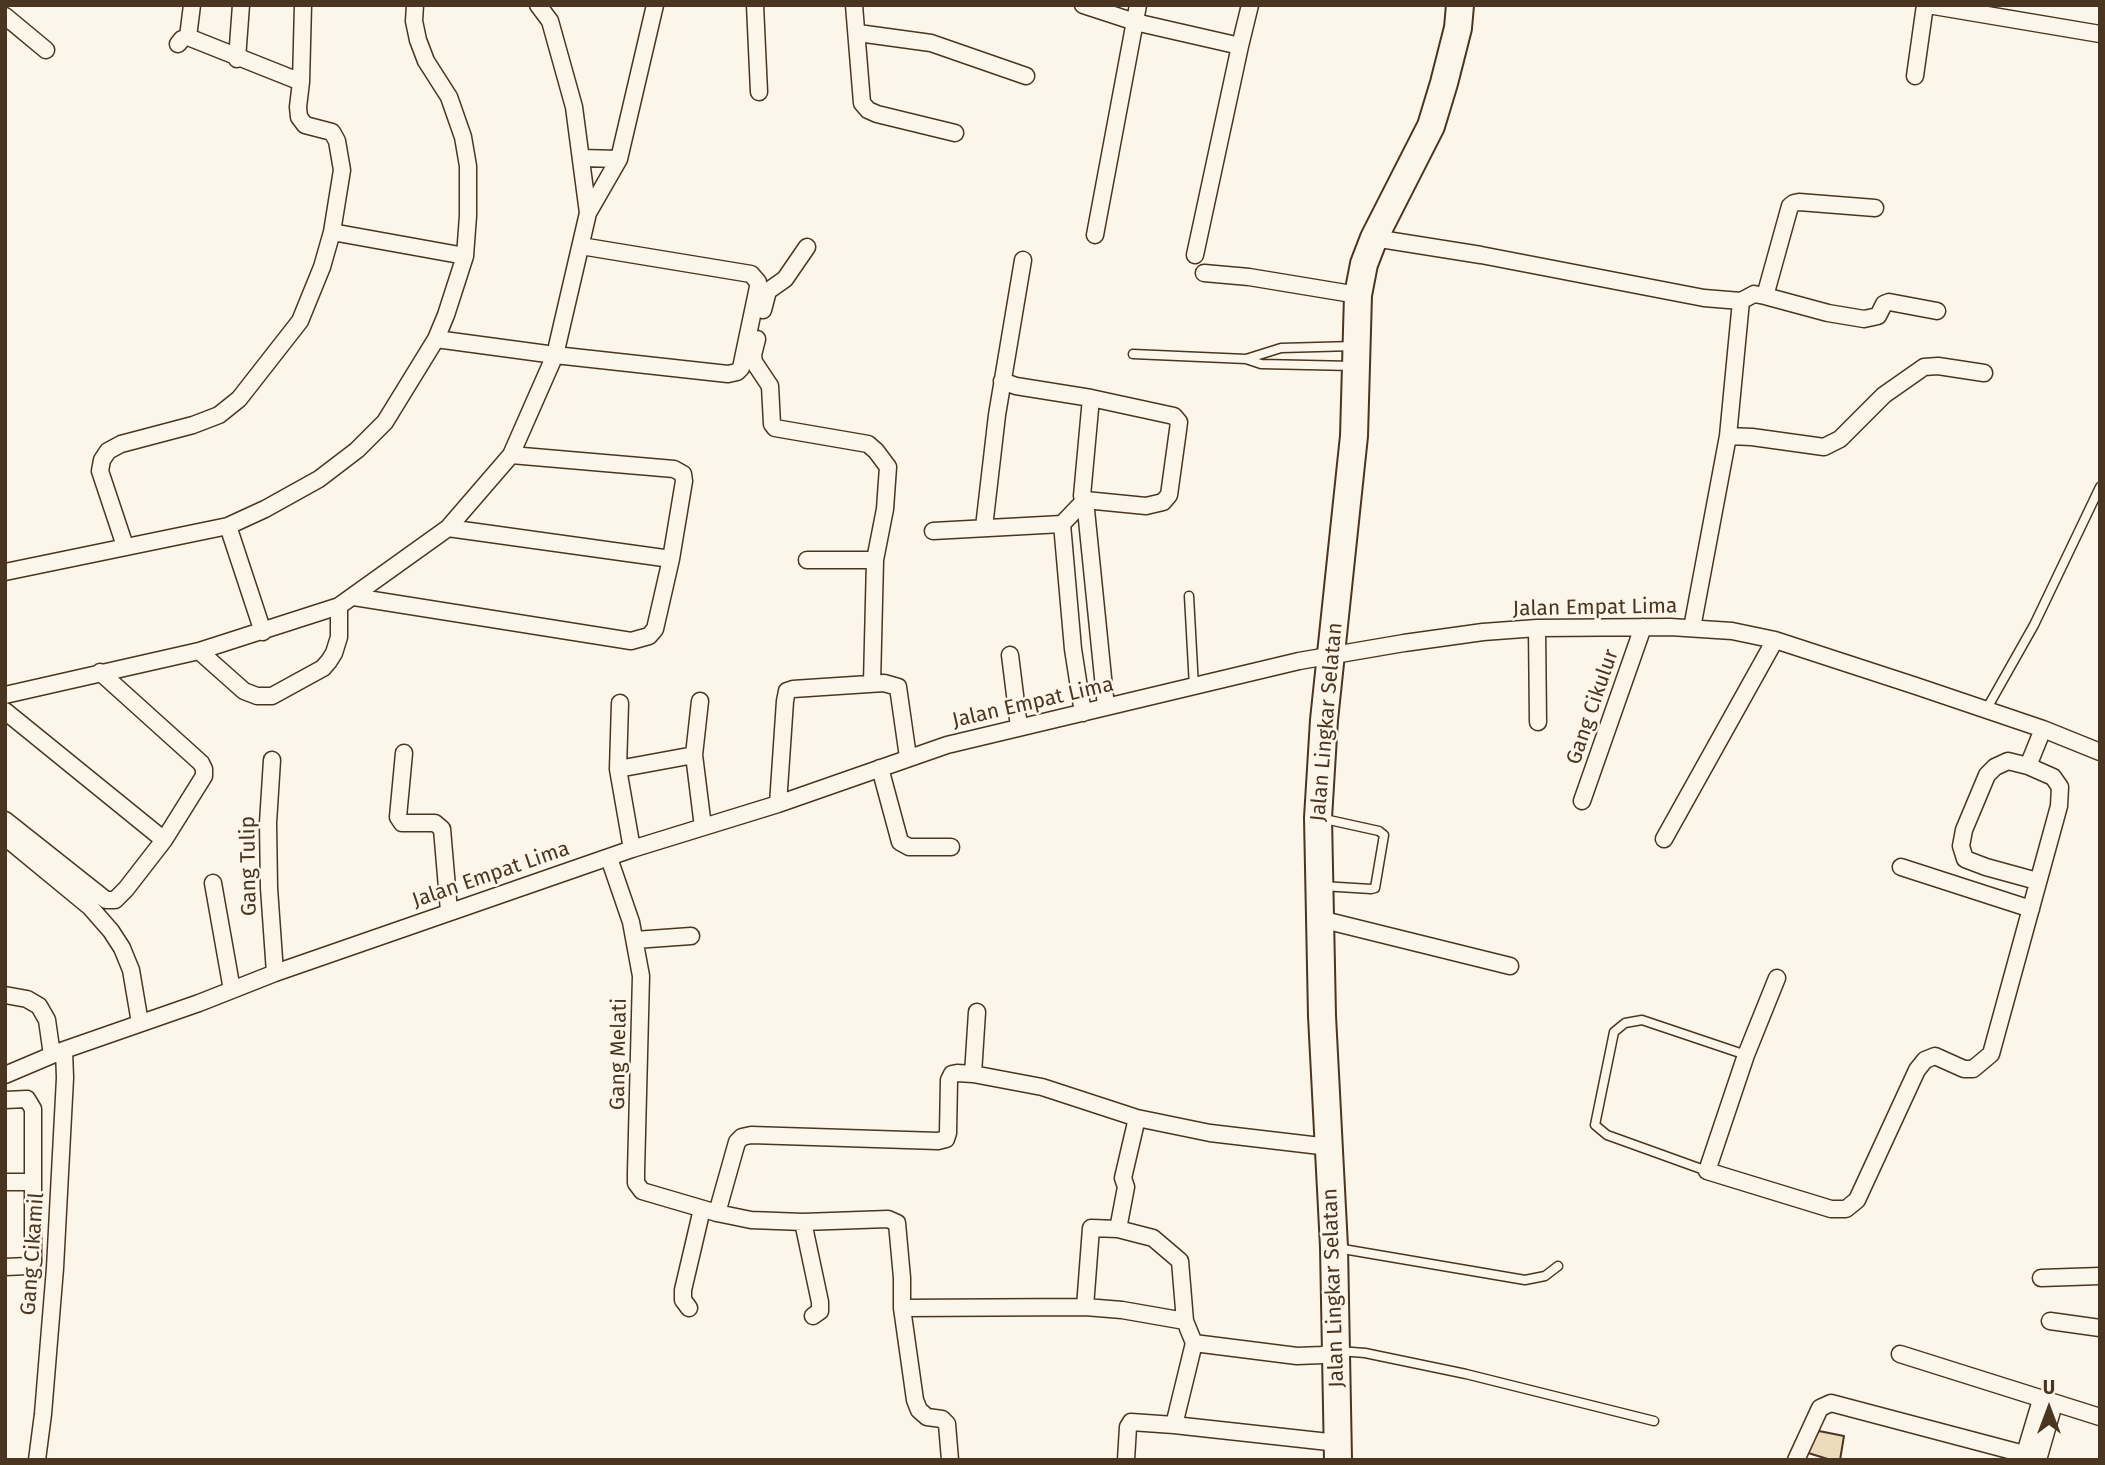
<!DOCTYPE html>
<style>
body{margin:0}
#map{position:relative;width:2105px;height:1465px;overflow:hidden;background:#fbf6e9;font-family:"Fira Sans",sans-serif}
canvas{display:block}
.frame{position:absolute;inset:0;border:7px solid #4a3520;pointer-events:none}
.north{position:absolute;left:2014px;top:1374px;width:70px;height:70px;-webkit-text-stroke:5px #fbf6e9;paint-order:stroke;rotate:0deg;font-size:19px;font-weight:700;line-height:28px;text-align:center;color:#4a3520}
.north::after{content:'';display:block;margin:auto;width:24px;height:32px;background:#4a3520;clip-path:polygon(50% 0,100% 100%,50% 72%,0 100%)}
</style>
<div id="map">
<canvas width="2105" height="1465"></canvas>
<div class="frame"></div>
<div class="north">U</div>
</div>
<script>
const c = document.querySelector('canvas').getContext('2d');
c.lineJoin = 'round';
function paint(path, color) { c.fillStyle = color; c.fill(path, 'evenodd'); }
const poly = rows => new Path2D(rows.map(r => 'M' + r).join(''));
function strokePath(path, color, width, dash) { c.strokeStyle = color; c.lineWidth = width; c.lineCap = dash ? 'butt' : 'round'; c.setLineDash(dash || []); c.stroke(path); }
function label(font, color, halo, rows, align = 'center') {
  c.font = font + ' "Fira Sans",sans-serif'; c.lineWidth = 5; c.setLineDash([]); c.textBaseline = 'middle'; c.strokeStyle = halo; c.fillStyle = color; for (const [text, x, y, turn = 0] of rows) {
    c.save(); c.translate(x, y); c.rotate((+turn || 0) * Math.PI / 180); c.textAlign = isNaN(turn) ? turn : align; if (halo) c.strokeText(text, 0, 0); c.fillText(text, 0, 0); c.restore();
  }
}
const building = poly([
 [1819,1431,1844,1436,1840,1460,1831,1460,1805,1452,1819,1431]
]);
paint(building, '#ecdcbc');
strokePath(building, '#4a3520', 2);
const service = poly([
 [1133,354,1246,359,1261,364,1353,366],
 [1246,359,1281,348,1354,346],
 [1189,596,1194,687],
 [1986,710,2034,625,2100,487],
 [1320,818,1379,831,1384,835,1375,888,1371,889,1322,886],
 [1707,1171,1607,1135,1595,1125,1614,1032,1625,1023,1642,1020,1746,1055],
 [1337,1248,1525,1280,1545,1276,1558,1266],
 [1339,1351,1365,1353,1466,1374,1654,1421]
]);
const minor = poly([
 [538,5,550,21,574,107,588,213],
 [755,5,759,92],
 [854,5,862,103,868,110,877,114,955,133],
 [1083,5,1135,22,1240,46,1250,5],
 [1928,5,2100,34],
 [5,16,46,50],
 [858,33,931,43,1026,76],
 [188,37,192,5],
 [178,44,182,39,188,37,301,82,298,107,299,117,305,125,332,132,337,141,342,170,332,232,465,256],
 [237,59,241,5],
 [1915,76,1925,5],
 [301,82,303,5],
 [582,158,619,159],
 [1095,235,1138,5],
 [1374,238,1481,255,1704,298,1741,301,1754,294,1765,296,1790,206,1794,203,1799,202,1875,208],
 [1195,255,1240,46],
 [1204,273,1249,277,1358,295],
 [1765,296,1828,313,1864,319,1878,316,1884,304,1889,302,1937,311],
 [763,310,768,291,785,279,807,247],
 [436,339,555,355,728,374,737,372,741,368,758,287,758,282,751,274,581,246],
 [757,339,753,355,754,362,770,386,772,424,775,428,868,444,876,451,888,467,885,509,875,560,872,683],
 [1002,381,1016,386,1091,398,1174,416,1179,422,1178,430,1169,495,1163,502,1146,506,1085,500],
 [1091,398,1082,496,1085,500,1106,707],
 [1728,436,1752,437,1824,447,1840,439,1884,395,1924,367,1938,366,1984,373],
 [1062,524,1073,649,1083,713],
 [228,526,263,632],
 [984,527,997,415,1023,260],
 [448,528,671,559],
 [933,531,1062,524,1085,500],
 [125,546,100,471,102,460,108,451,121,444,193,425,219,415,239,399,300,321,322,267,332,232],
 [807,560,875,560],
 [5,572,228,526,265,509,319,479,357,450,385,422,436,339,446,315,465,256,468,216,468,166,463,137,449,97,426,61,418,40,414,21,415,5],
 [354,597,631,641,649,636,655,629,671,559,684,481,683,474,674,469,511,455],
 [1537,628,1538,722],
 [1692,628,1728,436,1741,301],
 [199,651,244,691,257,696,272,696,323,668,329,661,334,653,339,637,339,606],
 [1010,655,1019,727],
 [100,672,201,763,204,769,204,776,164,840],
 [5,695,199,651,339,606,448,528,511,455,555,355,588,213,619,159,655,5],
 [700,701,694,755,703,827],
 [620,703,618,769,632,849],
 [5,711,164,840,126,889,115,900,106,900,5,820],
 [404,753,398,817,402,823,435,823,442,829,449,911],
 [272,760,268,823,269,888,275,973],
 [2028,766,2008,761,1995,767,1987,775,1964,830,1961,846,1965,859,1986,867,2037,881],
 [880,768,900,842,909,847,951,847],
 [618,769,694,755],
 [1582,801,1643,627],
 [778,804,785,701,787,691,793,689,884,683,898,687,908,757],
 [5,837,90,907,111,931,122,948,131,970,140,1023],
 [1664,839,1775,640],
 [609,858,631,922,641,976,636,1172,636,1183,642,1191,717,1213,751,1220,803,1222,888,1219,897,1223,902,1278,902,1308,1085,1307,1122,1310,1185,1321],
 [1901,867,2031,909],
 [213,883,232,990],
 [1320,919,1510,966],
 [635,940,691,936],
 [1777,978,1746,1055,1707,1171,1831,1209,1846,1209,1857,1200,1917,1070,1925,1060,1935,1056,1964,1069,1973,1069,1991,1054,2059,806,2060,787,2053,777,2028,766,2043,729],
 [5,995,27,999,39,1006,47,1020,52,1055],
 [973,1074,977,1012],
 [5,1075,64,1050,199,1003,275,973,632,849,778,804,947,745,1299,661,1404,643,1483,632,1537,628,1670,627,1732,631,1775,640,1916,686,2043,729,2100,752],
 [5,1100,27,1099,33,1109,33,1262,28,1266,5,1267],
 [5,1182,32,1182],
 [717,1213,737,1142,742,1137,751,1135,938,1141,946,1139,948,1133,949,1080,952,1074,957,1073,973,1074,1042,1087,1137,1118,1210,1133,1329,1147],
 [803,1222,820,1302,820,1311,813,1316],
 [2041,1278,2100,1276],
 [1085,1307,1091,1228,1118,1229],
 [689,1308,683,1300,683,1290,702,1209],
 [902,1308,915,1400,919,1410,927,1417,942,1419,947,1424,950,1460],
 [2050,1321,2100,1328],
 [1194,1343,1297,1356,1323,1355,1336,1351],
 [1900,1354,2100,1417],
 [1174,1425,1338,1443],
 [37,1460,43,1414,55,1268,65,1078,64,1050],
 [1126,1460,1128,1427,1131,1422,1174,1425,1194,1343,1185,1321,1180,1261,1153,1238,1118,1229,1126,1187,1123,1178,1137,1118],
 [1796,1460,1820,1408,1831,1403,2024,1454],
 [2023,1460,2041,1400],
 [2038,1460,2054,1404]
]);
const trunk = poly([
 [1338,1460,1334,1247,1322,1016,1318,818,1324,720,1354,436,1358,295,1364,264,1374,238,1431,126,1444,83,1458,28,1460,5]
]);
strokePath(service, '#4a3520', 11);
strokePath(minor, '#4a3520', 19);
strokePath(trunk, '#4a3520', 30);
strokePath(service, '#fbf6e9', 8);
strokePath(minor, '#fbf6e9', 16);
strokePath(trunk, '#fbf6e9', 26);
label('21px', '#4a3520', '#fbf6e9', [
 ["Jalan Empat Lima",1595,608,-1],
 ["Jalan Empat Lima",1033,703,-13],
 ["Gang Cikulur",1593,707,-71],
 ["Jalan Lingkar Selatan",1327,722,-85],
 ["Gang Tulip",249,866,-91],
 ["Jalan Empat Lima",491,875,-19],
 ["Gang Melati",619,1054,-89],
 ["Gang Cikamil",33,1254,-86],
 ["Jalan Lingkar Selatan",1334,1288,-92]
]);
</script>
